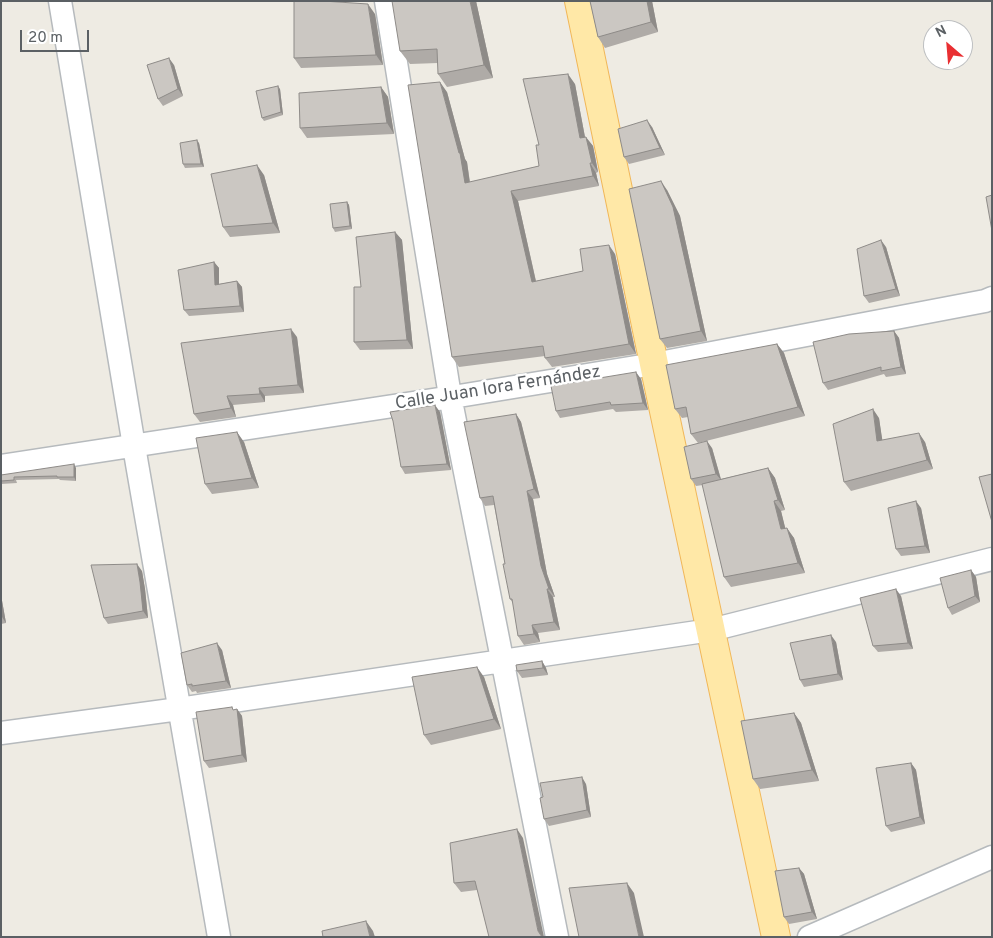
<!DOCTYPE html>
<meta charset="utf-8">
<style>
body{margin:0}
#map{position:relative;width:993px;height:938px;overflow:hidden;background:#eeebe3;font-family:Overpass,sans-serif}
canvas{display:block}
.frame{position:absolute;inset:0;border:2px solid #5b6064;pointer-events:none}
.north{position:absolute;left:923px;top:20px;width:50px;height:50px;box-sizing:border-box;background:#fff;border:1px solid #bdbfc1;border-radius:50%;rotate:333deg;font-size:14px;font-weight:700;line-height:20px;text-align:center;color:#5b6064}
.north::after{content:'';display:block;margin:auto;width:18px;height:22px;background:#e92f32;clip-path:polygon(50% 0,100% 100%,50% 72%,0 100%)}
.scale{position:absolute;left:20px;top:30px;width:69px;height:22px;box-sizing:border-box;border:2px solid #5b6064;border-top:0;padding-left:6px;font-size:15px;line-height:18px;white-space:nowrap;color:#5b6064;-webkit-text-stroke:4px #fff;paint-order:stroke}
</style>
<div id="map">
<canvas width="993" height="938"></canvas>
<div class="frame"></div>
<div class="north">N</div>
<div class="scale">20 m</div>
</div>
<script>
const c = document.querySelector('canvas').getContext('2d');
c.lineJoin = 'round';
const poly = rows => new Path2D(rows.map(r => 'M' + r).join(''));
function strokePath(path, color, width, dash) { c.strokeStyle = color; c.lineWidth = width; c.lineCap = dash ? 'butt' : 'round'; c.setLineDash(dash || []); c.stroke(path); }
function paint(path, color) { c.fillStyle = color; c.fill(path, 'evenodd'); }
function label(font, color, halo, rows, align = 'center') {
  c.font = font + ' Overpass,sans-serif'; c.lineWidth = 5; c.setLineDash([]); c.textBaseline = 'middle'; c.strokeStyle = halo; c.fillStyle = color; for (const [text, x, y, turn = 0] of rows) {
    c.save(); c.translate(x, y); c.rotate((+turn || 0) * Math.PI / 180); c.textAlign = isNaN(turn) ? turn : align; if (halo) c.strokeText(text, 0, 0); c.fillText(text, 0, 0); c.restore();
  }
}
const minor = poly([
 [60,1,137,464,219,937],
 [386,1,450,396,557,937],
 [1,466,465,395,654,364,985,301,992,298],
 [1,733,179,709,711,630,992,559],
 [809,937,992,857]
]);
const major = poly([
 [579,1,654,364,776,937]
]);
strokePath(minor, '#b6babd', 25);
strokePath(major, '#f1b759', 30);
strokePath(minor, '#fff', 22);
strokePath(major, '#ffe8a7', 28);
paint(poly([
 [476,1,493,78,447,87,438,74,438,63,410,64,400,51],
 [590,1,652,1,658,32,605,48,598,37],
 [375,14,383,65,301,68,294,58],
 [174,65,183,96,163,106,158,99],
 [575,84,585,137,593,146,598,172,596,173,599,186,518,201,536,281,583,271,615,254,636,354,552,367,545,358,545,356,459,367,452,357,447,92,465,159,467,162,470,182,539,166,539,145],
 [381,87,388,97,394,134,307,138,300,128],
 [280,89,283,115,264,121,262,118],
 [652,127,665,155,629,164,624,157],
 [199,143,204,167,185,168,183,164],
 [264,175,280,233,230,237,223,227],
 [667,190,680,216,707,341,667,348,660,339],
 [347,202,349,205,352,229,335,232,333,228],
 [395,232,402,240,413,349,360,350,354,342],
 [886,247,900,296,869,303,864,296],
 [214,262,219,268,219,284,237,281,242,287,244,312,189,316,184,310],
 [894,331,899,338,906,374,886,377,884,374,828,390,823,383],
 [297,337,304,393,265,396,265,402,233,405,236,417,200,422,194,414],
 [777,344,784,353,805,416,698,443,691,434,688,417,682,418,675,409],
 [641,379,648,410,616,412,613,409,560,418,556,411],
 [440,412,451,470,405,474,401,467],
 [516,414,521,422,540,498,533,499,547,574,555,597,553,597,560,630,538,633,540,642,524,645,518,636,513,603,510,599,505,564,494,505,485,506,480,498],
 [879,418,882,440,925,442,933,469,851,491,844,482],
 [244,442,259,488,212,494,205,484],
 [712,448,721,479,768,468,775,478,785,510,781,511,785,528,794,538,805,573,731,587,724,577,703,485,696,486,691,479],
 [76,468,76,481,60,480,59,479,16,480,17,483,1,484,1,475],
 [921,508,930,553,901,556,896,549],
 [971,570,976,577,980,602,952,615,948,608],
 [142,571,145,589,148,618,108,624,104,618],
 [1,595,6,623,1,624],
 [901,596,913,649,878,652,873,646],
 [836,642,843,680,804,687,800,680],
 [222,650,231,688,197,693,196,691,192,692,187,685],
 [542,661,546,668,548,675,522,678,517,671],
 [484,677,501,729,431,745,424,735],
 [237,709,242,716,247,762,209,768,204,761],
 [794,713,801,723,819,781,760,789,753,779],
 [911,763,916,770,925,824,891,832,886,826],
 [586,784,591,817,549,826,544,819],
 [523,838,477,890,461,892,454,883],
 [799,868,804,874,817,919,789,924,784,917]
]), '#afaba7');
paint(poly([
 [470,1,476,1,493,78,484,65],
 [647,1,652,1,658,32,651,22],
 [368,4,375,14,383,65,376,55],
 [169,58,174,65,183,96,178,89],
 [568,74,575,84,587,148,580,138],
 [440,82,447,92,465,159,467,162,471,192,465,183,459,153],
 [278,86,280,89,283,115,281,112],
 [381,87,388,97,394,134,387,123],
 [647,120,652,127,665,155,660,148],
 [586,137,593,146,598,172,592,163],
 [197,140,199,143,204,167,201,164],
 [590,163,596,173,599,186,593,176],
 [257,165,264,175,280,233,273,223],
 [661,181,667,190,680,216,707,341,701,331],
 [511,191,518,201,538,291,532,282],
 [347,202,349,205,352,229,350,226],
 [395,232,402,240,413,349,407,340],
 [881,240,886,247,900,296,896,289],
 [609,245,615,254,636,354,629,344],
 [214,262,219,268,219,291,215,285],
 [237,281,242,287,244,312,240,306],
 [291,329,297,337,304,393,298,385],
 [894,331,899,338,906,374,901,367],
 [777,344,784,353,805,416,798,407],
 [636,372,641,379,648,410,643,403],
 [259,388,265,396,265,402,260,394],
 [227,396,233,405,236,417,231,408],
 [435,405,440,412,451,470,447,464],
 [873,409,879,418,884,451,877,441],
 [516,414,521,422,540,498,534,489],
 [237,432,244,442,259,488,252,478],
 [919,433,925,442,933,469,927,460],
 [707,441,712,448,721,480,716,474],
 [74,464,76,468,76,481,74,477],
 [768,468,775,478,785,510,778,500],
 [527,491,533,499,547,574,555,597,549,589,541,566],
 [774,501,781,511,788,539,781,529],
 [916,501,921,508,930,553,925,546],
 [787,528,794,538,805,573,798,563],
 [137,564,142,571,145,589,148,618,143,611],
 [971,570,976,577,980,602,975,596],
 [547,589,553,597,560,630,554,622],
 [896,589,901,596,913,649,908,643],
 [1,595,6,623,2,617,1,611],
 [532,625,538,633,540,642,534,634],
 [831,635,836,642,843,680,838,674],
 [217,643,222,650,231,688,226,681],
 [542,661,546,668,548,675,543,668],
 [477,667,484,677,501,729,494,719],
 [237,709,242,716,247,762,242,755],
 [794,713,801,723,819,781,812,770],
 [911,763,916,770,925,824,920,817],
 [582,777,586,784,591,817,587,810],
 [517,829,523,838,544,937,542,937,538,931],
 [799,868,804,874,817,919,812,912],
 [627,883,634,893,644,937,639,937],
 [366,921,373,931,375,937,370,937]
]), '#8e8b88');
const building = poly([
 [294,1,323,1,368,4,376,55,294,58,294,1],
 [392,1,470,1,484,65,438,74,437,49,400,51,392,1],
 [590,1,647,1,651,22,598,37,590,1],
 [169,58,178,89,158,99,147,65,169,58],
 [568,74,580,138,586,137,592,163,590,163,593,176,511,191,532,282,583,271,580,249,609,245,629,344,545,358,543,346,452,357,408,85,440,82,459,153,460,153,465,183,539,166,536,145,539,145,523,79,568,74],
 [278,86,281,112,262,118,256,91,278,86],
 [381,87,387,123,300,128,299,93,381,87],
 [647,120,660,148,624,157,618,129,647,120],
 [197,140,201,164,183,164,180,143,197,140],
 [257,165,273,223,223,227,211,174,257,165],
 [661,181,673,207,701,331,660,339,629,189,661,181],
 [992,195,992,231,986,197,992,195],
 [347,202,350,226,333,228,330,204,347,202],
 [395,232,407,340,354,342,354,287,361,287,356,237,395,232],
 [881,240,896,289,864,296,857,249,881,240],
 [214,262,215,285,237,281,240,306,184,310,178,270,214,262],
 [291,329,298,385,259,388,260,394,227,396,231,408,194,414,181,343,291,329],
 [894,331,901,367,881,371,881,367,823,383,813,342,849,334,894,331],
 [777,344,798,407,691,434,686,407,675,409,666,365,777,344],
 [636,372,643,403,611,405,610,402,556,411,551,386,636,372],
 [435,405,447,464,401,467,393,421,390,412,435,405],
 [873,409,877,441,919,433,927,460,844,482,833,424,873,409],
 [516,414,534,489,527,491,541,566,549,589,547,589,554,622,532,625,534,634,518,636,512,599,510,599,503,564,505,564,493,496,480,498,464,422,516,414],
 [237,432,252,478,205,484,196,438,237,432],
 [707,441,716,474,691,479,684,447,707,441],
 [74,464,74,477,57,477,57,476,14,477,14,480,1,481,1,475,74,464],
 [768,468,778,500,774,501,781,529,787,528,798,563,724,577,702,484,768,468],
 [992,474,992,522,979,477,992,474],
 [916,501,925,546,896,549,888,508,916,501],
 [137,564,140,582,143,611,104,618,91,565,137,564],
 [971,570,975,596,948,608,940,578,971,570],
 [896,589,908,643,873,646,860,598,896,589],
 [831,635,838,674,800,680,790,643,831,635],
 [217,643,226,681,192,686,192,684,187,685,181,653,217,643],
 [542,661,543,668,517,671,516,665,542,661],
 [477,667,494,719,424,735,412,677,477,667],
 [232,707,233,710,237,709,242,755,204,761,196,712,232,707],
 [794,713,812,770,753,779,741,721,794,713],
 [911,763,920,817,886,826,876,768,911,763],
 [582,777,587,810,544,819,540,798,543,797,540,783,582,777],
 [517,829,538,931,542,937,489,937,475,881,454,883,450,843,517,829],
 [799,868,812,912,784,917,775,871,799,868],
 [627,883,639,937,579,937,569,888,627,883],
 [366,921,370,937,323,937,322,931,366,921]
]);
paint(building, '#cbc7c2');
strokePath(building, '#8e8b88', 1);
label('18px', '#5b6064', '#fff', [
 ["Calle Juan lora Fernández",498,389,-9]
]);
</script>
